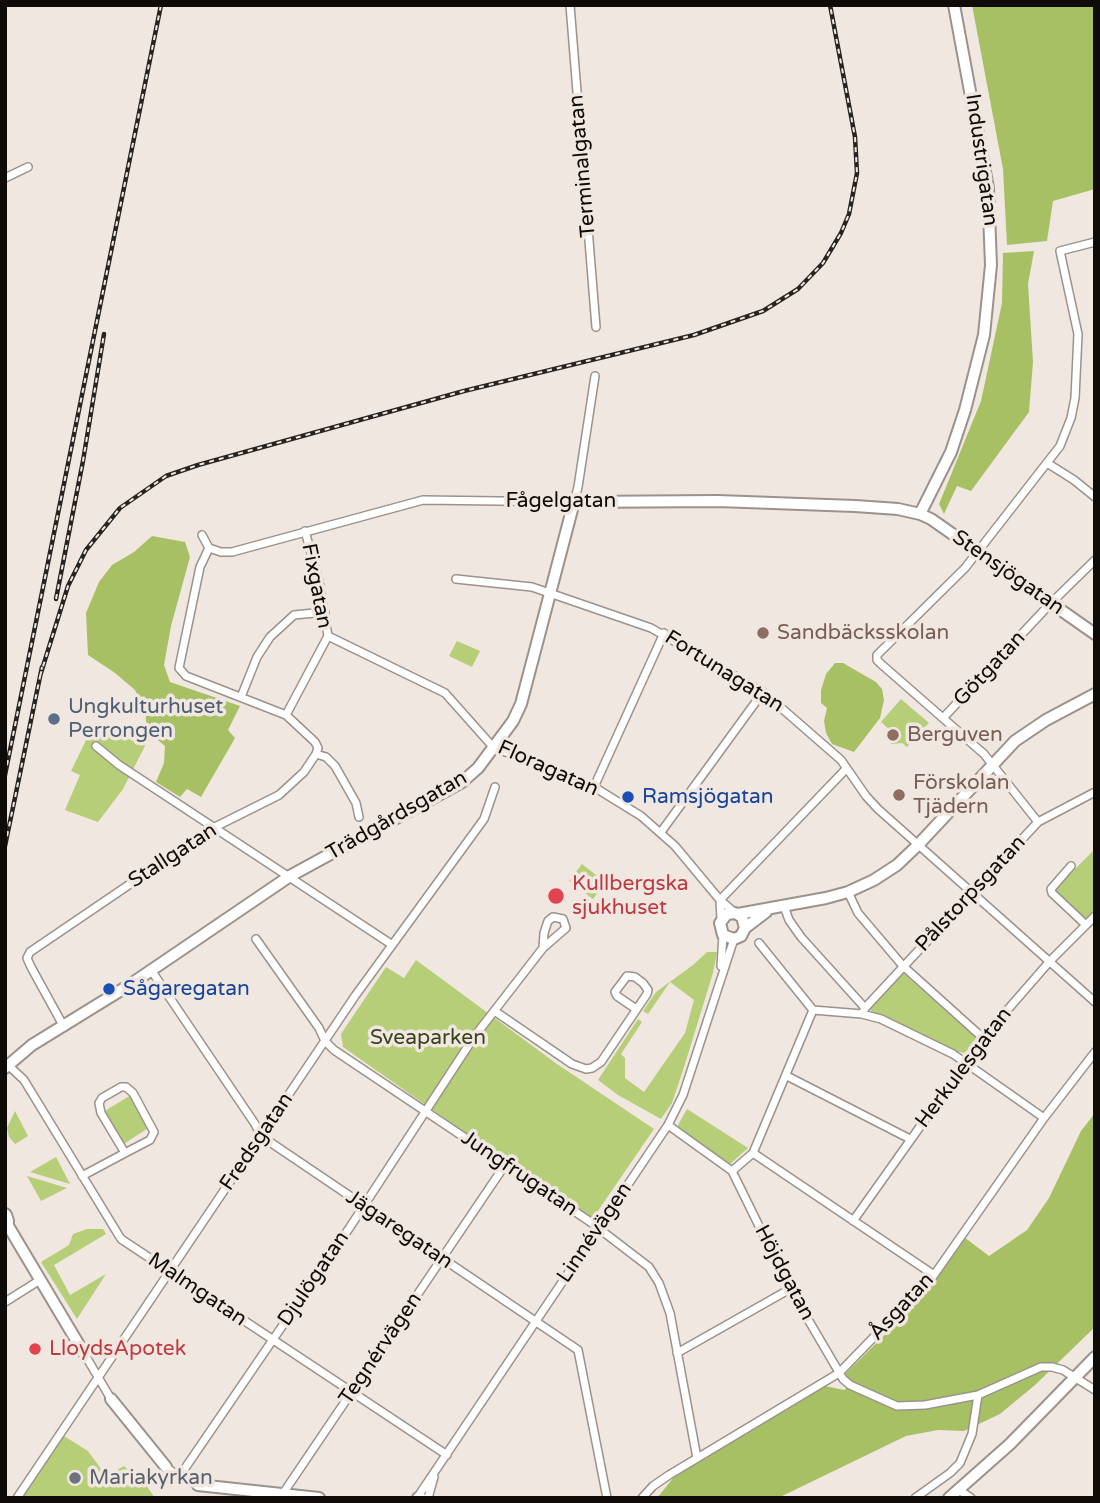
<!DOCTYPE html>
<meta charset="utf-8">
<style>
body{margin:0}
#map{position:relative;width:1100px;height:1503px;overflow:hidden;background:#f0e7e0;font-family:"Varela Round",sans-serif}
canvas{display:block}
.frame{position:absolute;inset:0;border:7px solid #0e0b09;pointer-events:none}
</style>
<div id="map">
<canvas width="1100" height="1503"></canvas>
<div class="frame"></div>
</div>
<script>
const c = document.querySelector('canvas').getContext('2d');
c.lineJoin = 'round';
function paint(path, color) { c.fillStyle = color; c.fill(path, 'evenodd'); }
const poly = rows => new Path2D(rows.map(r => 'M' + r).join(''));
function strokePath(path, color, width, dash) { c.strokeStyle = color; c.lineWidth = width; c.lineCap = dash ? 'butt' : 'round'; c.setLineDash(dash || []); c.stroke(path); }
function label(font, color, halo, rows, align = 'center') {
  c.font = font + ' "Varela Round",sans-serif'; c.lineWidth = 7; c.setLineDash([]); c.textBaseline = 'middle'; c.strokeStyle = halo; c.fillStyle = color; for (const [text, x, y, turn = 0] of rows) {
    c.save(); c.translate(x, y); c.rotate((+turn || 0) * Math.PI / 180); c.textAlign = isNaN(turn) ? turn : align; if (halo) c.strokeText(text, 0, 0); c.fillText(text, 0, 0); c.restore();
  }
}
paint(poly([
 [457,641,480,651,472,667,449,656],
 [901,699,929,723,907,747,902,743,892,744,887,739,892,732,881,722],
 [93,726,147,742,123,789,98,822,65,810,80,775,71,771],
 [1095,849,1095,911,1085,920,1054,890],
 [582,864,605,882,593,899,569,881],
 [707,952,717,952,713,973,685,1064,672,1103,661,1119,618,1095,598,1080,638,1019,642,1022,621,1054,625,1058,625,1078,644,1092,685,1033,694,1000,670,982,648,1014,643,1011,656,992,693,965],
 [416,960,557,1064,654,1129,591,1221,343,1047,341,1034,386,967,404,978],
 [903,973,976,1038,965,1053,955,1051,871,1011,871,1006],
 [131,1095,150,1127,122,1145,103,1112],
 [687,1109,748,1148,730,1164,721,1160,678,1130,677,1127],
 [15,1111,28,1136,15,1144,9,1137,7,1128],
 [56,1157,70,1184,30,1172],
 [27,1176,67,1188,41,1201],
 [87,1229,103,1229,106,1234,54,1265,70,1295,106,1274,77,1319,41,1262,69,1245,73,1234],
 [64,1436,88,1451,104,1473,110,1474,124,1466,139,1482,144,1482,155,1498,22,1498]
]), '#b6ce77');
paint(poly([
 [972,5,1095,5,1095,189,1053,201,1047,241,1007,245,1003,169],
 [1034,251,1028,284,1033,362,1029,412,971,491,957,486,944,514,939,504,981,401,1002,303,1003,253],
 [152,536,185,542,190,557,171,626,164,665,170,682,240,706,228,730,235,738,201,797,187,789,180,797,156,782,164,763,165,746,147,731,145,710,135,690,115,673,88,655,86,613,99,582,112,565,134,552],
 [835,663,843,663,876,682,882,689,884,700,880,718,854,752,832,744,826,733,824,721,827,708,821,703,821,690,826,674],
 [1095,1113,1095,1327,1035,1385,1000,1414,964,1431,938,1430,906,1436,778,1498,657,1498,674,1477,825,1386,844,1390,852,1384,845,1374,911,1309,964,1237,989,1256,1027,1230,1049,1198,1081,1131]
]), '#a8c064');
const street = poly([
 [570,5,596,327],
 [5,178,28,167],
 [1047,463,1074,480,1095,497],
 [202,535,209,548,200,567,179,668,186,676,286,715,315,742,318,748,316,754],
 [209,548,221,552,232,552,423,500,574,502,578,487,595,376],
 [456,579,532,587,651,628,763,692,841,760,866,796,878,809,1095,1002],
 [328,636,445,693,493,747,594,787,641,816,675,846,720,900,735,913],
 [241,697,257,657,270,637,294,615,325,612],
 [286,715,328,636,319,582,305,531],
 [943,718,1050,604,1095,560],
 [96,746,119,765,391,944],
 [316,754,326,757,335,766,356,803,359,817],
 [594,787,664,633],
 [1038,822,984,754,881,664,877,660,877,655,965,568,1060,446,1071,418,1075,398,1078,334,1060,251,1095,242],
 [661,832,763,692],
 [1071,866,1051,889,1052,893,1085,924],
 [848,892,858,913,903,966,983,1038],
 [720,900,846,769],
 [720,900,721,920],
 [784,906,789,920,801,937,865,1008],
 [256,939,319,1028,325,1041,334,1050,589,1221,649,1267,659,1283,670,1313,697,1458],
 [759,943,813,1010,862,1014,881,1019,953,1054,1044,1118],
 [721,966,723,935],
 [151,970,255,1124,261,1136,578,1350,607,1498],
 [496,1012,572,1064,586,1069,592,1068,601,1062,647,994,648,990,643,983,635,977,627,976,615,992,617,996,636,1009],
 [862,1014,865,1008,1038,822,1095,792],
 [64,1027,31,967,27,958,30,952,211,829,279,795,304,772,316,754],
 [8,1065,24,1080,121,1239,447,1455],
 [787,1076,910,1139],
 [668,1125,732,1171,789,1287,843,1379,850,1385,897,1406,925,1405,978,1395,1041,1367,1052,1367,1063,1370,1095,1390],
 [753,1153,934,1275],
 [732,1171,753,1153,813,1010],
 [82,1176,125,1153,150,1140,154,1132,133,1093,126,1087,121,1087,102,1098,99,1103,101,1113,125,1153],
 [853,1221,983,1038,1050,961,1095,916],
 [5,1302,40,1280],
 [677,1353,790,1289],
 [85,1355,111,1399],
 [166,1467,181,1478,198,1485],
 [179,1477,350,1227,474,1037,543,948,544,933,548,921,553,917,563,919,566,928,543,948],
 [959,1490,971,1498],
 [282,1495,505,1165],
 [17,1498,355,996,484,819,495,787],
 [417,1498,571,1269,589,1238,598,1229,668,1125,683,1095,734,939],
 [428,1498,434,1477],
 [642,1498,653,1486,669,1475,839,1373,934,1275,1044,1118,1095,1052],
 [915,1498,950,1473,960,1463,972,1434,978,1395]
]);
const secondary = poly([
 [920,514,951,452,965,410,984,335,991,265,988,188,954,5],
 [738,914,826,898,848,892,874,880,897,865,918,845,1015,741,1046,720,1095,694],
 [745,928,742,917,735,913,727,914,720,923,723,935,734,939,741,936,745,928,766,912],
 [5,1068,32,1045,131,984,290,876,462,782,478,768,513,721,521,704,574,502,718,501,855,506,898,509,920,514,931,519,1095,634],
 [7,1224,85,1355],
 [111,1399,166,1467],
 [198,1485,319,1498],
 [418,1498,421,1498],
 [949,1498,1010,1444,1095,1357]
]);
const primary = poly([
 [5,1215,7,1221,5,1227]
]);
strokePath(street, '#9a928b', 10);
strokePath(secondary, '#9a928b', 14);
strokePath(primary, '#9a928b', 16);
strokePath(street, '#fff', 7);
strokePath(secondary, '#fff', 10);
strokePath(primary, '#fff', 12);
const rail = poly([
 [56,599,83,461,104,334],
 [40,676,68,586,86,550,120,508,166,476,198,465,464,391,694,335,763,311,798,289,823,263,841,233,849,214,857,173,855,137,830,5],
 [5,775,161,5],
 [5,846,42,667]
]);
strokePath(rail, '#272321', 4.5);
strokePath(rail, '#f0e7e0', 2, [5]);
for (const [x, y, r, color] of [
 [763,633,7,"#8d6e63"],
 [54,719,7,"#5c6f8a"],
 [893,735,7,"#8d6e63"],
 [899,795,7,"#8d6e63"],
 [628,797,7,"#1a4fb4"],
 [556,896,9,"#e0444e"],
 [109,989,7,"#1a4fb4"],
 [35,1349,7,"#e0444e"],
 [75,1478,7,"#6b7280"]
]) { const dot = new Path2D(); dot.arc(x, y, r, 0, 2 * Math.PI); c.fillStyle = color; c.fill(dot); strokePath(dot, '#f0e7e0', 2.5); }
label('21px', '#0e0b09', '#f0e7e0', [
 ["Industrigatan",981,160,82],
 ["Terminalgatan",583,166,-95],
 ["Fågelgatan",561,501],
 ["Stensjögatan",1008,573,35],
 ["Fixgatan",316,586,79],
 ["Götgatan",990,669,-47],
 ["Fortunagatan",724,672,32],
 ["Floragatan",548,769,24],
 ["Trädgårdsgatan",397,816,-30],
 ["Stallgatan",173,856,-33],
 ["Pålstorpsgatan",971,894,-47],
 ["Herkulesgatan",964,1068,-53],
 ["Fredsgatan",257,1142,-56],
 ["Jungfrugatan",519,1174,34],
 ["Jägaregatan",399,1230,34],
 ["Linnévägen",595,1233,-56],
 ["Höjdgatan",784,1273,62],
 ["Djulögatan",314,1279,-56],
 ["Malmgatan",197,1290,34],
 ["Åsgatan",902,1307,-47],
 ["Tegnérvägen",381,1349,-56]
]);
label('21px', '#785e54', '#f0e7e0', [
 ["Sandbäcksskolan",777,633],
 ["Berguven",907,735],
 ["Förskolan",913,783],
 ["Tjädern",913,807]
], 'left');
label('21px', '#4e5e75', '#f0e7e0', [
 ["Ungkulturhuset",68,707],
 ["Perrongen",68,731]
], 'left');
label('21px', '#164399', '#f0e7e0', [
 ["Ramsjögatan",642,797],
 ["Sågaregatan",123,989]
], 'left');
label('21px', '#be3a42', '#f0e7e0', [
 ["Kullbergska",572,884],
 ["sjukhuset",572,908],
 ["LloydsApotek",49,1349]
], 'left');
label('21px', '#39431c', '#f0e7e0', [
 ["Sveaparken",428,1038]
]);
label('21px', '#5b616d', '#f0e7e0', [
 ["Mariakyrkan",89,1478]
], 'left');
</script>
